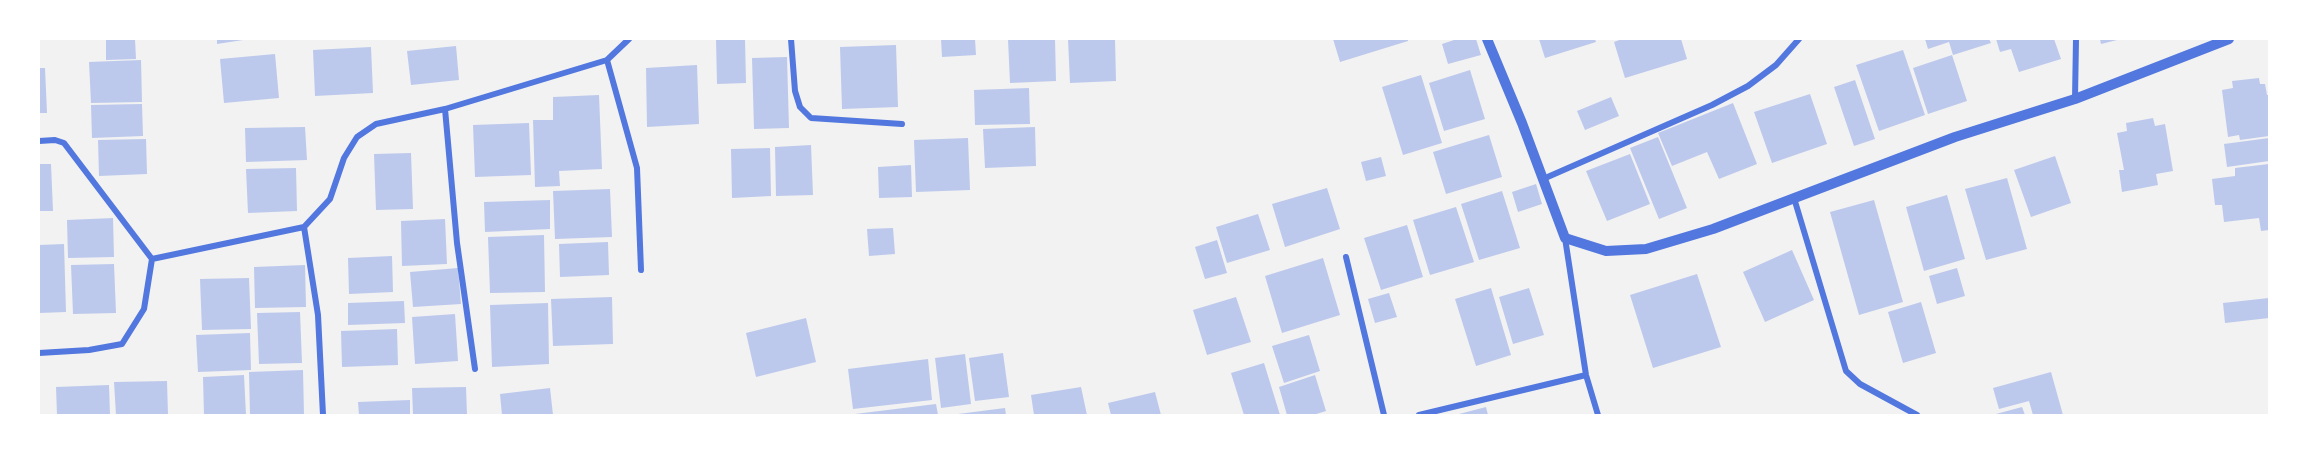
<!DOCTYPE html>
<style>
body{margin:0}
#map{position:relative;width:2308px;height:454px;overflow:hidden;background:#f2f2f2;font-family:"Alegreya Sans",sans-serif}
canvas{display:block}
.frame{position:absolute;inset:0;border:40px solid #fff;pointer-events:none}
</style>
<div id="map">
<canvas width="2308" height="454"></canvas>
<div class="frame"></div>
</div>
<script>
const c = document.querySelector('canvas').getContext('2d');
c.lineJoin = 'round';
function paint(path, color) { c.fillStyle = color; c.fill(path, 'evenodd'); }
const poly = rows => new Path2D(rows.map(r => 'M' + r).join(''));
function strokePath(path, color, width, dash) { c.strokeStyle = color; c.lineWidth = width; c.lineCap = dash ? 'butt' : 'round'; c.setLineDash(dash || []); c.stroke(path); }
paint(poly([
 [106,39,135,39,136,59,106,60],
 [217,39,243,39,243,40,217,44],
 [716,39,745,39,746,83,717,84],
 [941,39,975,39,976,55,942,57],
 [1008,39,1055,39,1056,81,1010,83],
 [1068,39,1115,39,1116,81,1070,83],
 [1333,39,1408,39,1408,41,1340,62],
 [1457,39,1476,39,1481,55,1448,64,1442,44],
 [1539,39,1595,39,1596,42,1545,58],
 [1622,39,1681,39,1687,59,1625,78,1614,42],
 [1925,39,1989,39,1991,43,1953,55,1949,42,1928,49],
 [1996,39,2054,39,2061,59,2019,72,2011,49,2000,52],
 [2100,39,2117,39,2117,40,2101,44],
 [896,45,898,107,842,109,840,47],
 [456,46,459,80,411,85,407,51],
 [371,47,373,93,315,96,313,50],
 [1903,50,1925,115,1879,131,1856,65],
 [275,54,279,98,224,103,220,59],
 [1952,55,1967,101,1928,114,1913,68],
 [787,57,789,128,754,129,752,58],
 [141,60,142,102,91,103,89,62],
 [697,65,699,124,647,127,646,68],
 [39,68,45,68,47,113,39,113],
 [1470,70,1485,119,1444,131,1429,83],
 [1421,75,1442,143,1403,155,1382,87],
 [2259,78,2260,84,2265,84,2267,95,2269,95,2269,136,2240,140,2239,135,2228,137,2222,90,2233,88,2232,81],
 [1855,80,1875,139,1854,146,1834,87],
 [1029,88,1030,124,975,125,974,90],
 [1810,94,1827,144,1772,163,1754,112],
 [599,95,602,169,559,171,560,186,535,187,533,120,553,120,553,97],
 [1611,97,1619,116,1585,130,1577,111],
 [1733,103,1757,164,1719,179,1707,152,1672,166,1658,133],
 [142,104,143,136,92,138,91,105],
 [2153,118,2155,126,2165,124,2173,171,2156,174,2158,185,2122,192,2119,170,2124,170,2117,133,2127,131,2126,123],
 [529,123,531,175,475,177,473,125],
 [305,127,307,160,246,162,245,128],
 [1035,127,1036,166,985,168,983,129],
 [1489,135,1502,177,1446,194,1433,152],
 [1658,137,1687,208,1659,219,1630,148],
 [968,138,970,190,916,192,914,140],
 [2269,138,2269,161,2227,167,2224,144],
 [146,139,147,174,99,176,98,140],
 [811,145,813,195,776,196,775,147],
 [770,148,771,196,732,198,731,149],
 [411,153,413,209,376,210,374,154],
 [1630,154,1650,204,1607,221,1586,171],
 [2055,156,2071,203,2031,217,2014,170],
 [1381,157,1386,176,1366,181,1361,162],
 [39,164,51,164,53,211,39,211],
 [2269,164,2269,230,2261,231,2259,218,2224,222,2222,205,2215,205,2212,179,2235,176,2235,168],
 [911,165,912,197,879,198,878,167],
 [296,168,297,211,248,213,246,169],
 [2007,178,2027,249,1986,260,1965,189],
 [1536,184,1542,204,1518,212,1512,192],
 [1327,188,1340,229,1285,247,1272,204],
 [610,189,612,237,555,239,553,191],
 [1502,191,1520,248,1479,260,1461,204],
 [1947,195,1965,259,1924,271,1906,207],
 [550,200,550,229,485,232,484,202],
 [1874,200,1903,302,1859,315,1830,212],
 [1456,207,1474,262,1430,275,1413,220],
 [1258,214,1270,250,1227,263,1216,227],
 [113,218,114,257,68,258,67,220],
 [445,219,447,264,402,266,401,221],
 [1407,225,1423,277,1381,290,1364,238],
 [893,228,895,254,869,256,867,229],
 [544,235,545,292,490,293,488,237],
 [1217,240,1227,273,1205,279,1195,247],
 [608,242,609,275,560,277,559,244],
 [64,244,66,312,39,313,39,245],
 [1792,250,1814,300,1765,322,1743,272],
 [392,256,393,292,349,294,348,258],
 [1323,258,1340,315,1282,333,1265,276],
 [114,264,116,313,73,314,71,265],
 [305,265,306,307,255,308,254,267],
 [458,268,461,304,413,307,410,272],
 [1957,268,1965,296,1937,304,1929,276],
 [1697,274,1721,347,1653,368,1630,295],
 [249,278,251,329,202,330,200,279],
 [1491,288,1511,355,1476,366,1455,299],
 [1529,288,1544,335,1513,344,1499,297],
 [1389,293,1397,317,1375,323,1368,299],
 [612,297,613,344,553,346,551,299],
 [1236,297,1251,342,1207,355,1193,310],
 [2269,298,2269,318,2225,323,2223,303],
 [404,301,405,323,348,325,348,303],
 [1921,302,1936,353,1903,363,1888,312],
 [548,303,549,364,492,367,490,305],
 [300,312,302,363,259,364,257,313],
 [455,314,458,361,415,364,412,317],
 [806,318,816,362,756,377,746,333],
 [397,329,398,365,342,367,341,331],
 [250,333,251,370,198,372,196,335],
 [1309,335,1320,371,1284,383,1272,346],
 [1003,353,1009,397,975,401,969,358],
 [965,354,971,404,941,408,935,358],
 [928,359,932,400,853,409,848,369],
 [1264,363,1280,415,1244,415,1231,373],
 [303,370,304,415,250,415,249,372],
 [2051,372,2063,415,2033,415,2029,401,1999,409,1993,388],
 [244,375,246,415,204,415,203,377],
 [1315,375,1326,411,1313,415,1287,415,1279,387],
 [167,381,168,415,116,415,114,382],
 [109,385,110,415,57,415,56,387],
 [466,387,467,415,413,415,412,388],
 [1081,387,1087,415,1034,415,1031,395],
 [550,388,553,415,502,415,500,394],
 [1155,392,1161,415,1111,415,1108,403],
 [410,400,410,415,359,415,358,402],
 [936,404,938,415,855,415,855,414],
 [1486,407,1488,415,1459,415,1459,414],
 [2022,407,2025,415,1996,415,1996,414],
 [1005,408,1006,415,958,415,958,414]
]), '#bdc9ec');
strokePath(poly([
 [791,39,795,91,800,107,811,118,902,124],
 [607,60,637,168,641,270],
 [2075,99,2076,39],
 [445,109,457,243,475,369],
 [39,141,55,140,64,143,152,259],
 [1543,179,1712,105,1748,86,1776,65,1799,39],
 [1794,198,1846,371,1860,384,1917,415],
 [304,227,318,315,323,415],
 [1565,238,1586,375,1598,415],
 [1346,257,1384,415],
 [39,353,89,350,122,344,144,309,152,259,304,227,330,199,344,158,357,137,376,124,445,109,607,60,629,39],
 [1419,415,1586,375]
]), '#5277de', 6);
strokePath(poly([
 [1487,39,1522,123,1565,238,1606,251,1646,249,1713,229,1955,137,2075,99,2229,39]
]), '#5277de', 10);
</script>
